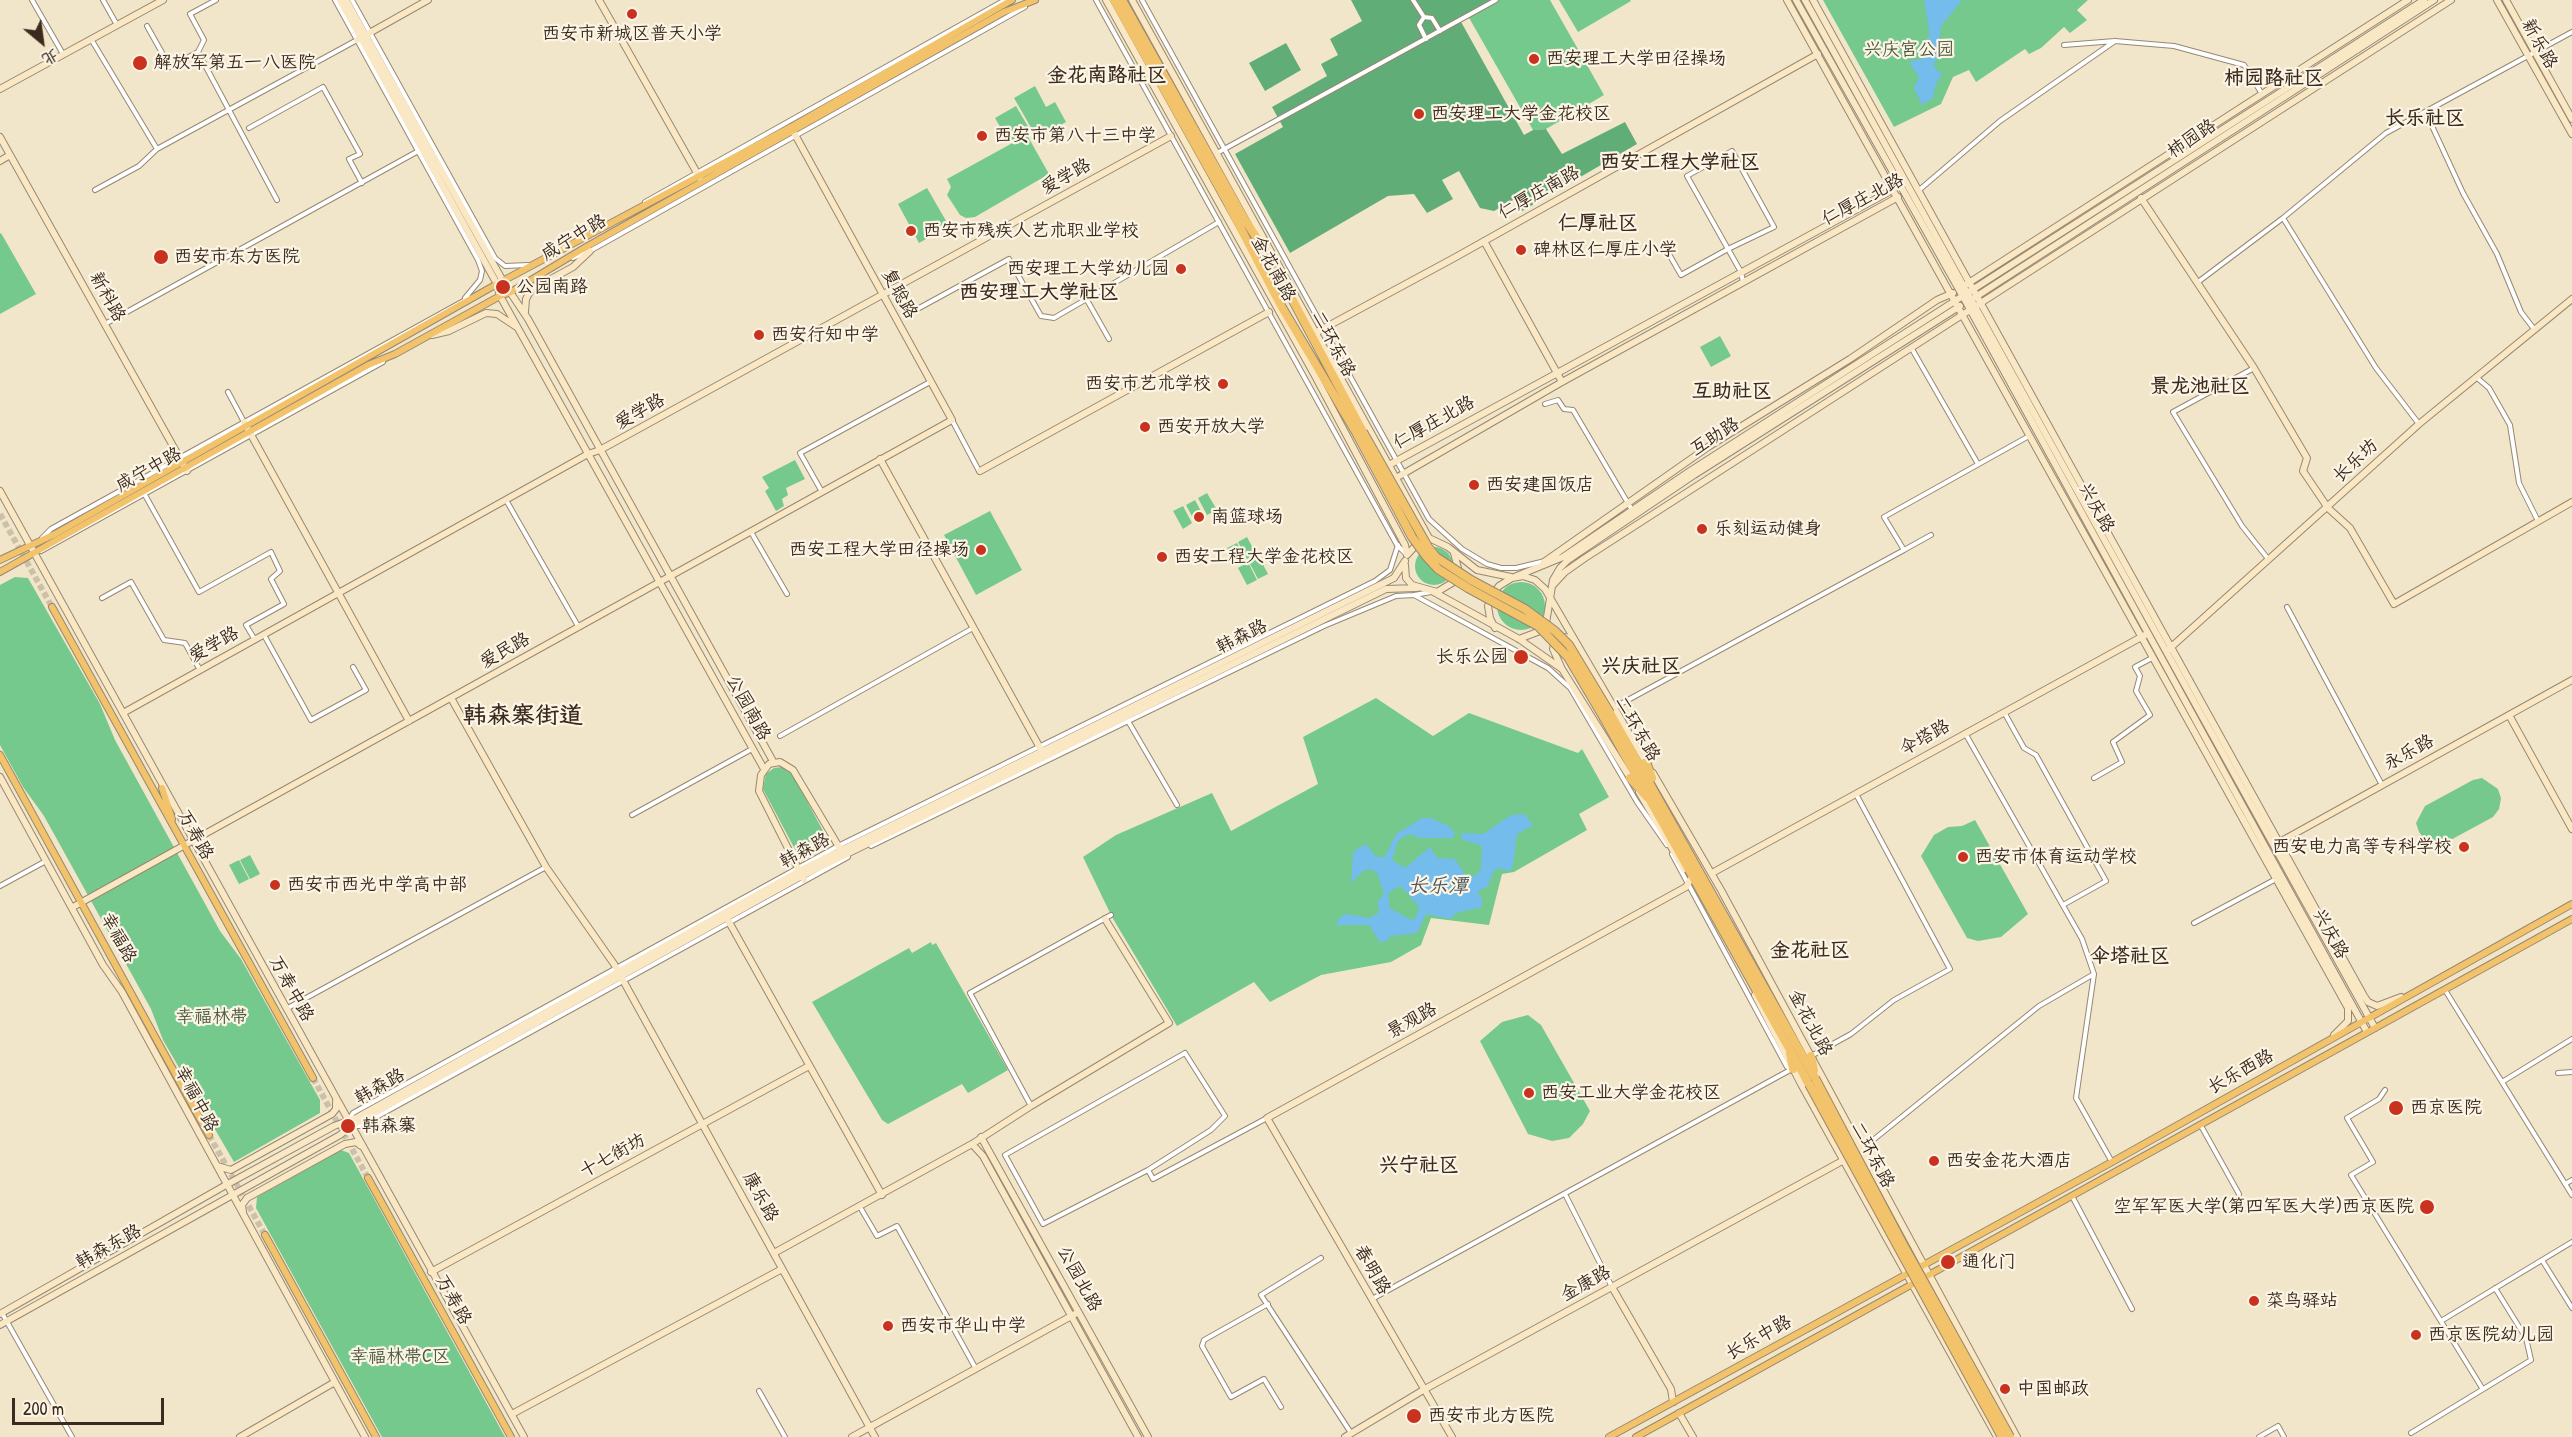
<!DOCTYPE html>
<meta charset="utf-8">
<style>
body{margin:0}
#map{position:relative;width:2572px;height:1437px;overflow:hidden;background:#f2e6ca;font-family:"Patrick Hand","LXGW WenKai TC",sans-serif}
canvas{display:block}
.north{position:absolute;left:12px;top:12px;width:60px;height:60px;-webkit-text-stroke:4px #fcf5e5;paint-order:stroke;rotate:151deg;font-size:16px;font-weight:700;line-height:24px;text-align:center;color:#3b2a1e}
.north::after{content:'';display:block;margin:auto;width:21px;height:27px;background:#3b2a1e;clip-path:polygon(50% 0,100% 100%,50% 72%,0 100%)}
.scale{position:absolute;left:12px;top:1398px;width:152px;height:27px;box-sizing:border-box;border:3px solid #3b2a1e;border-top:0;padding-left:8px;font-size:18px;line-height:21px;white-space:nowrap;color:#3b2a1e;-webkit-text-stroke:4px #fcf5e5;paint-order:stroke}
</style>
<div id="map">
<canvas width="2572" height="1437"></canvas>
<div class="north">北</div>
<div class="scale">200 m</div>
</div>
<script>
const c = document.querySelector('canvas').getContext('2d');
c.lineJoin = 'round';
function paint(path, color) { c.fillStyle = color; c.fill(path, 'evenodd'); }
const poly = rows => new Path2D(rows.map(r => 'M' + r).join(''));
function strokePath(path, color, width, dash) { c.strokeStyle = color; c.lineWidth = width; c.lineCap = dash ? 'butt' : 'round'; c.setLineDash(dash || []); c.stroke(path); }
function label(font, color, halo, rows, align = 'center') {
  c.font = font + ' "Patrick Hand","LXGW WenKai TC",sans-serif'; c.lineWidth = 4.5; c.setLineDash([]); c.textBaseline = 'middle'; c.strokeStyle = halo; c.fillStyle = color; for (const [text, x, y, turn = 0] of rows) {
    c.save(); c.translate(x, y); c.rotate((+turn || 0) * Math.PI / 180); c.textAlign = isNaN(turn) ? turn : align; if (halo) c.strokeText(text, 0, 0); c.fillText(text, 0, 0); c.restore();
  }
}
paint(poly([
 [1496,0,1550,0,1604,95,1546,129,1533,130,1468,16],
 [1559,0,1630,0,1631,1,1578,32],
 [1823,0,2088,0,2077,10,2087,20,2070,33,2064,27,2041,48,2029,54,2025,49,1976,82,1969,70,1953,77,1941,104,1894,127],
 [1035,86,1046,107,1055,102,1066,122,1037,138,1014,98],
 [1016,106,1030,130,1009,142,995,118],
 [1027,135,1049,174,975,217,966,218,960,215,947,195,951,187,947,179],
 [927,188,949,226,919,243,898,204],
 [1,233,36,294,0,314,0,234],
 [1720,336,1731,356,1711,367,1700,347],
 [795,460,805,479,786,488,788,495,782,499,784,506,776,511,765,491,769,488,762,477],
 [1207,493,1217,510,1207,515,1198,498],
 [1195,500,1204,517,1195,522,1186,505],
 [1183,506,1192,523,1183,529,1173,511],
 [990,511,1022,570,976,595,944,535],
 [1247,537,1256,554,1247,559,1238,542],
 [1237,543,1246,560,1236,565,1227,548],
 '1415 566a19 19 0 1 1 38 0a19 19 0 1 1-38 0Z',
 [1259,557,1268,574,1258,579,1249,562],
 [1248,562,1257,580,1247,585,1238,568],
 [15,577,28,578,100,704,115,740,220,931,241,959,320,1100,320,1113,234,1162,163,1040,151,1009,44,816,23,787,0,745,0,585],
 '1497 606a24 24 0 1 1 48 0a24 24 0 1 1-48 0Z',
 [1376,698,1433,736,1469,713,1578,753,1582,749,1609,797,1579,814,1587,830,1514,872,1502,874,1489,925,1431,918,1421,945,1391,962,1321,975,1270,1002,1254,982,1177,1026,1112,917,1083,857,1116,835,1212,793,1231,831,1318,784,1303,737],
 [782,767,793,775,829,842,803,856,798,855,763,789,766,774,774,768],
 [2482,778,2498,789,2501,798,2499,809,2493,817,2445,843,2425,840,2419,832,2416,823,2425,806,2473,780],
 [1975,820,2028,914,2001,937,1978,941,1967,938,1921,856,1934,835,1948,827,1962,826],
 [250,855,260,874,250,879,240,860],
 [239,860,249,879,239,884,229,865],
 [931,942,932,945,936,943,1008,1070,968,1093,962,1084,888,1124,882,1120,812,1002,909,948,912,953],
 [1528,1015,1541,1025,1590,1111,1583,1124,1569,1138,1552,1141,1528,1134,1480,1041,1502,1022],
 [341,1150,349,1153,505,1437,382,1437,256,1208,257,1197]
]), '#75c98c');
paint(poly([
 [1351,0,1494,0,1460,20,1524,135,1533,130,1546,129,1562,154,1625,122,1637,144,1522,211,1515,199,1494,211,1480,208,1459,171,1442,180,1453,199,1427,213,1414,194,1388,196,1290,253,1235,154,1283,127,1272,107,1327,76,1321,64,1338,55,1330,39,1362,21],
 [1286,43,1301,70,1265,91,1249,63]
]), '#60ad78');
paint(poly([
 [1924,0,1962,0,1941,26,1937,60,1933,64,1939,73,1942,71,1942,73,1935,87,1933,98,1922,105,1914,88,1919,77,1909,62,1928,57,1929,29],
 [1524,814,1533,825,1517,834,1513,865,1509,871,1498,868,1493,872,1488,886,1477,892,1482,898,1482,907,1456,913,1450,919,1426,914,1417,933,1391,936,1386,941,1380,942,1369,925,1336,925,1339,918,1346,914,1369,918,1379,913,1378,901,1384,893,1377,873,1370,869,1363,871,1351,883,1353,853,1359,847,1367,845,1376,857,1385,857,1396,834,1422,818,1431,818,1450,827,1455,833,1452,838,1420,838,1409,834,1398,840,1392,860,1405,868,1430,847,1437,858,1455,859,1467,877,1475,876,1481,869,1482,846,1461,839,1462,833,1483,834,1511,815],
 [1397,887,1402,887,1419,907,1416,917,1411,920,1390,908,1388,894]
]), '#73bcec');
strokePath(poly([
 [0,514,52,607],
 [313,1078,368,1178],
 [209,1135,265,1235]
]), '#cdc0a8', 6, [6, 3]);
const street = poly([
 [32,0,63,54],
 [103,0,117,25],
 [216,0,190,14,204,40,198,52,277,200],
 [335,0,478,260,482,271,480,280,465,298],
 [352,0,495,258,505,266,528,265],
 [1096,0,1397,545,1406,554],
 [1142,0,1429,519,1462,549,1487,564,1501,568,1516,568,1545,561],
 [1413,0,1424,17],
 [147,26,170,67,198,52],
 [91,39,157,149],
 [1426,39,1419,25,1424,17,1432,18,1440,31],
 [2064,45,2115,41,2174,46,2244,65,2262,94],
 [2426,113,2463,193,2497,254,2521,312,2534,329],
 [249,128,323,87,360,154,349,159,362,183],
 [1217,153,1496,0],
 [95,190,139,166,157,149,357,40],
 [1918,191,2000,121,2115,41],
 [645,202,1005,0],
 [2283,218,2376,368,2419,424],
 [1666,249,1681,275,1728,249,1774,227,1732,151,1687,176,1728,249,1741,272,1743,282],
 [573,258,590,251,1025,7],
 [2198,282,2283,218,2386,133,2572,32],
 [1087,300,1109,339],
 [910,313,1009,259,1041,316,1054,318,1219,222],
 [105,324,422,149],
 [1912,349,1978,464],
 [2254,368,2173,412,2242,526,2269,560],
 [2476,377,2489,388,2510,425,2519,483,2538,521],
 [228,392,244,422],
 [1545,404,1558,400,1564,409,1573,410,1632,510],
 [952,420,979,471],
 [822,492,800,453,930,382],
 [145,495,199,592,271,552,280,571,271,579,284,604,246,625,255,640],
 [506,500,578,626],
 [751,532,787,594],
 [42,538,51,529,469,298],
 [1904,550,1931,535],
 [41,551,383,362],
 [1414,595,1431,592],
 [102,598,131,582,164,640,185,643,200,670],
 [2287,607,2382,785],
 [264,635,311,720,366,690,353,667],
 [1569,686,1637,802,1667,845],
 [1615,707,1904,550,1884,517,2029,436],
 [2004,712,2024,748,2036,755,2106,881,2063,905],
 [1128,721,1177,805],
 [1965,733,2082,939,2094,974,2076,1098,2112,1162],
 [780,736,973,628],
 [2094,778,2122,762,2113,742,2150,715,2136,691,2140,676,2135,667,2152,658],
 [632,815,752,749],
 [871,846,1324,626,1396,596,1414,595,1423,600,1548,668,1569,687],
 [1672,854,1787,1067,1792,1069],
 [0,886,46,861],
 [2194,923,2276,879],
 [2445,990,2572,1195],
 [286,1009,546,867],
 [1185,1053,1225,1116,1211,1130,1148,1170,1043,1224,1005,1155,1185,1053],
 [1811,1056,1851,1034,1894,1000,1950,969,1856,794],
 [2558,1073,2572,1072],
 [2502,1082,2572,1039],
 [2385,1090,2379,1099,2347,1118,2373,1162,2351,1175,2482,1388],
 [1031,1106,970,993,1111,915],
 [349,1119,353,1113,838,846,1375,581,1390,570,1398,545],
 [2200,1124,2239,1194],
 [355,1126,360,1126,848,857],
 [1862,1149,2039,1006,2094,974],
 [1148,1170,1153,1179,1267,1118],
 [2565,1184,2572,1180],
 [1565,1194,1612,1287],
 [2072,1196,2132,1309],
 [860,1207,877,1236,897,1226,976,1369],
 [1321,1258,1261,1295,1351,1433],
 [2542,1260,2572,1308],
 [1372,1299,1792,1069],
 [1268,1304,1204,1340,1202,1346,1231,1397,1264,1379,1281,1407],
 [2,1313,72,1437],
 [2441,1321,2572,1242],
 [759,1391,785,1437],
 [2411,1433,2531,1360,2526,1338,2495,1288],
 [2259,1437,2278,1426,2284,1437]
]);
const secondary = poly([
 [340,0,497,284,500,296,764,769],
 [346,0,504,283,528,319,774,763],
 [599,0,701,180],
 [1106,0,1314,374,1405,545,1407,555],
 [1132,0,1429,538],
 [1787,0,2348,1008,2348,1021,2334,1035],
 [1796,0,1966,302,2367,1032],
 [1805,0,2375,1028],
 [1813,0,2364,996,2368,1002,2377,1006,2401,997],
 [2497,0,2572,134],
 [2506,0,2572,119],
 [357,40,428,0],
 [0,89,163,0],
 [0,137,187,471],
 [0,161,10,155],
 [2141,198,2254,368,2307,458,2303,471,2328,508,2350,528,2394,604,2572,502],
 [1484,241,1562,382],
 [1967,284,2408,0],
 [1974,298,2434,0],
 [525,312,526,299,531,290,573,267,590,251],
 [1317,332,1454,258,1818,54],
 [432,335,449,331,486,313,497,314,515,326],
 [244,422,409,721],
 [880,459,1044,755],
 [1389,465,1894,189],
 [980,471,1269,312],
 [1396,478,1562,382,1898,197],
 [0,491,524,1437],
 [1407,555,1417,544,1429,538,1448,547,1477,570,1511,577],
 [1544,562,1708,447,1850,359,1937,300,1953,293],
 [1405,565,1406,578,1412,585,1437,592,1452,583,1459,572,1454,553],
 [1512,578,1563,557,1690,471,2424,0],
 [1552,586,1565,572,1585,558,2451,0],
 [1432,591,1519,639,1562,669,1632,781],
 [1495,628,1490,618,1488,606,1492,595,1499,586,1512,578,1523,576,1535,580,1545,589,1647,764],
 [1519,639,1540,631,1546,623,1553,580,1560,568,1568,560,1694,475,1960,306],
 [2169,649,2419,424,2572,299],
 [1561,667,1553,649,1555,641,1566,637,1575,643],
 [451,698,546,867,614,964,875,1437],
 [123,713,588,454,600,450,1171,136],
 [2509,715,2572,829],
 [1653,773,1721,890,2017,1437],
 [0,777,103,965,122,992,365,1437],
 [1639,792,1684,869],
 [2276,844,2572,680],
 [1712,873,2145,635],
 [804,880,759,791,761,775,769,764,780,762,793,770,842,852],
 [73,907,952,420,793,131],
 [729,922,882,1195],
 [1755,995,1801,1084,1997,1437],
 [981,1137,1148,1437],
 [972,1144,983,1156,1138,1437],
 [217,1166,231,1170,332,1114,336,1109,336,1101],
 [243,1212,242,1205,247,1198,345,1144,356,1142,361,1146],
 [774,1253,972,1144,1031,1106,1169,1023,1105,919],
 [431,1272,809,1066],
 [1612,1287,1671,1389,1673,1402],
 [0,1314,226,1185,334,1126,356,1118,799,871,1394,578,1405,561],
 [0,1325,340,1135,351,1126,802,876,1386,589,1417,588],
 [1679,1413,1693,1437],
 [512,1414,782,1269],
 [240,1437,335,1382],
 [852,1437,1075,1314],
 [1345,1437,1425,1389,1844,1160],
 [1452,1437,1267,1118,1686,887,1690,880]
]);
const primary = poly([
 [0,560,55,534,497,284,791,127,1012,0],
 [0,572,368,365,395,354,500,296,511,292,586,247,1004,12,1035,0],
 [52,607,313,1078],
 [0,755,209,1135],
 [162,788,172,819],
 [368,1178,511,1437],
 [265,1235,376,1437],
 [1609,1437,2112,1162,2572,904],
 [1636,1437,2572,919]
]);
const highway = poly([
 [1114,0,1225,198,1280,304,1357,434],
 [1122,0,1245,220,1273,263,1363,432],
 [1610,713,1815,1078],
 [1604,718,1809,1084],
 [1646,762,1652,778],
 [1630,778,1647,797],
 [1790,1053,1793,1069],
 [1811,1056,1814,1070]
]);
strokePath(street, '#968874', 6);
strokePath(secondary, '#968874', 8);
strokePath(primary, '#968874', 8);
strokePath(highway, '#968874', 10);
strokePath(street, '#fff', 4);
strokePath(secondary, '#fae7c3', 6);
strokePath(primary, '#f2c36a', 6);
strokePath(highway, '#f2c36a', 8);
const highwayBridge = poly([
 [1363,432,1428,547,1436,557,1471,580,1525,609,1555,631,1569,645,1610,713],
 [1357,434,1412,537,1426,556,1438,569,1468,588,1538,626,1568,657,1604,718],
 [1815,1078,1904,1246,2010,1437],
 [1809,1084,2002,1437]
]);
strokePath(highwayBridge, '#968874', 10, []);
strokePath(highwayBridge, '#f2c36a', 8);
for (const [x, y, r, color] of [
 [632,14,6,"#c8321e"],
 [1534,59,6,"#c8321e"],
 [140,63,8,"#c8321e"],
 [1419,114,6,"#c8321e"],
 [982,136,6,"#c8321e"],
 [911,231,6,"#c8321e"],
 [1521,250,6,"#c8321e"],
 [161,257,8,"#c8321e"],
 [1181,269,6,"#c8321e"],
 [503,287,8,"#c8321e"],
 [759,335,6,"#c8321e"],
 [1223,384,6,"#c8321e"],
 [1145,427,6,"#c8321e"],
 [1474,485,6,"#c8321e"],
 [1199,517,6,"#c8321e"],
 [1702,529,6,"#c8321e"],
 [981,550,6,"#c8321e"],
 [1162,557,6,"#c8321e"],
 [1521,657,8,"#c8321e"],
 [2464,847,6,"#c8321e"],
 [1963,857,6,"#c8321e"],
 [275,885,6,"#c8321e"],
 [1529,1093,6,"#c8321e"],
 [2396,1108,8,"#c8321e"],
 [348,1126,8,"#c8321e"],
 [1934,1161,6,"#c8321e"],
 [2427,1207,8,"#c8321e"],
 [1948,1262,8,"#c8321e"],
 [2254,1301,6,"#c8321e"],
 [888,1326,6,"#c8321e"],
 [2416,1335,6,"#c8321e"],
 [2005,1389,6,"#c8321e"],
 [1414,1416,8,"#c8321e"]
]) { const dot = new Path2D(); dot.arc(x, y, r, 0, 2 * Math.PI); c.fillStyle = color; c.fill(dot); strokePath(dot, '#fcf5e5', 2); }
label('18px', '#3b2a1e', '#fcf5e5', [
 ["西安市新城区普天小学",632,34,"center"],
 ["西安理工大学田径操场",1546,59],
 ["解放军第五一八医院",154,63],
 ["西安理工大学金花校区",1431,114],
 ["西安市第八十三中学",994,136],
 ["西安市残疾人艺术职业学校",923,231],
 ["碑林区仁厚庄小学",1533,250],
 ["西安市东方医院",174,257],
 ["西安理工大学幼儿园",1169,269,"right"],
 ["公园南路",516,287],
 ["西安行知中学",771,335],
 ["西安市艺术学校",1211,384,"right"],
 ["西安开放大学",1157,427],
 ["西安建国饭店",1486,485],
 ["南篮球场",1211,517],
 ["乐刻运动健身",1714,529],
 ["西安工程大学田径操场",969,550,"right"],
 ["西安工程大学金花校区",1174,557],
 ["长乐公园",1508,657,"right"],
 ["西安电力高等专科学校",2452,847,"right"],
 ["西安市体育运动学校",1975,857],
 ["西安市西光中学高中部",287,885],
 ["西安工业大学金花校区",1541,1093],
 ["西京医院",2410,1108],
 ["韩森寨",362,1126],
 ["西安金花大酒店",1946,1161],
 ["空军军医大学(第四军医大学)西京医院",2414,1207,"right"],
 ["通化门",1962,1262],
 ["菜鸟驿站",2266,1301],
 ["西安市华山中学",900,1326],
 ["西京医院幼儿园",2428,1335],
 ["中国邮政",2017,1389],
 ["西安市北方医院",1428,1416]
], 'left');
label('18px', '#3b2a1e', '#fcf5e5', [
 ["新乐路",2539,44,61],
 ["柿园路",2192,139,-34],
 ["爱学路",1066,177,-29],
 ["仁厚庄南路",1539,193,-29],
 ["仁厚庄北路",1863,200,-28],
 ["咸宁中路",574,238,-31],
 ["金花南路",1273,269,61],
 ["复聪路",899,294,61],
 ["新科路",107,297,61],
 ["二环东路",1333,344,62],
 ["爱学路",640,412,-29],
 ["仁厚庄北路",1434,423,-29],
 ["互助路",1715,437,-33],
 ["长乐坊",2356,461,-43],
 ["咸宁中路",149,470,-29],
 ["兴庆路",2096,508,61],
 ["韩森路",1242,637,-26],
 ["爱学路",214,645,-29],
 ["爱民路",505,651,-29],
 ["公园南路",748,708,61],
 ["二环东路",1637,729,60],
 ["伞塔路",1925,738,-29],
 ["永乐路",2409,753,-29],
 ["万寿路",195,835,61],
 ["韩森路",805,851,-28],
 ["兴庆路",2330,934,61],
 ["幸福路",118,938,61],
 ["万寿中路",291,989,61],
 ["景观路",1412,1021,-29],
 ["金花北路",1810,1023,62],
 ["长乐西路",2241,1072,-29],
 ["韩森路",380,1087,-29],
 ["幸福中路",196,1099,62],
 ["二环东路",1872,1155,62],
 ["十七街坊",613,1156,-29],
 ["康乐路",760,1197,61],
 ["韩森东路",109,1247,-29],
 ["春明路",1372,1270,60],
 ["公园北路",1079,1279,61],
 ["金康路",1586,1284,-29],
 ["万寿路",453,1300,61],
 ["长乐中路",1759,1338,-29]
]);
label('18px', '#4c5a3f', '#fcf5e5', [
 ["兴庆宫公园",1909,50],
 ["幸福林带",212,1017],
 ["幸福林带C区",400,1357]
]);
label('bold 20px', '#3b2a1e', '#fcf5e5', [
 ["金花南路社区",1107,76],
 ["柿园路社区",2274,79],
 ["长乐社区",2425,119],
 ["西安工程大学社区",1680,163],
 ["仁厚社区",1598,224],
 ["西安理工大学社区",1039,293],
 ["景龙池社区",2200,387],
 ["互助社区",1732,392],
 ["兴庆社区",1641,667],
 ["金花社区",1810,951],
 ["伞塔社区",2130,957],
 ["兴宁社区",1419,1166]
]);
label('italic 20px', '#4c565c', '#fcf5e5', [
 ["长乐潭",1438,887]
]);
label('bold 24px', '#3b2a1e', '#fcf5e5', [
 ["韩森寨街道",523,717]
]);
</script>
